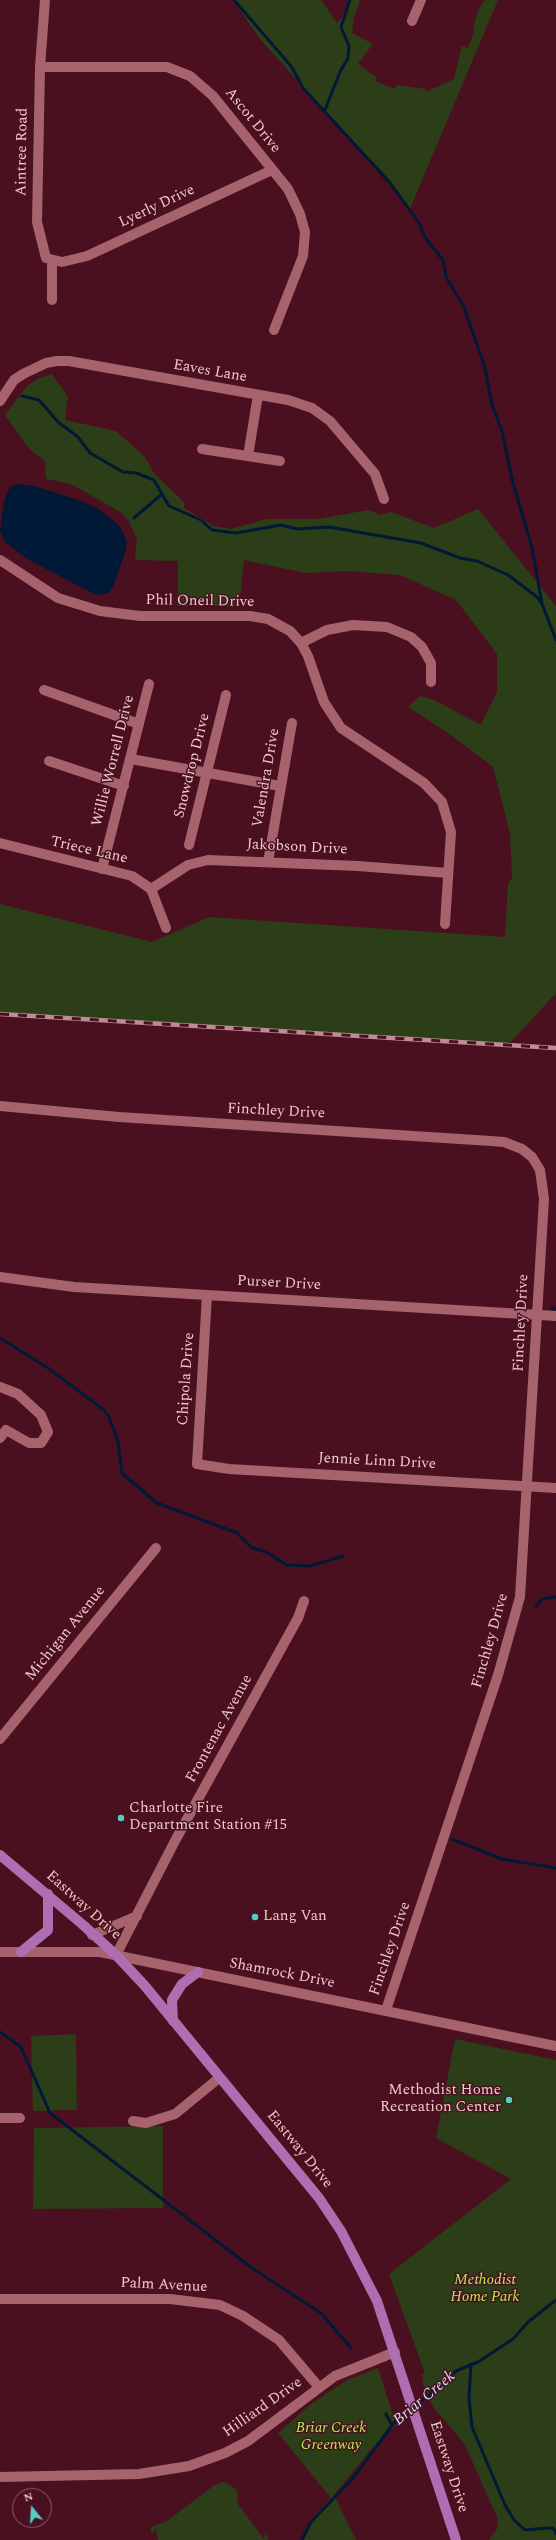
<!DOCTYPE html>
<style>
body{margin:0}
#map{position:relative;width:556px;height:2540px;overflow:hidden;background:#4b101f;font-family:Spectral,serif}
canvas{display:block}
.north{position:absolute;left:12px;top:2488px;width:40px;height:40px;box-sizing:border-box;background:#4b101f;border:1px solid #8d5a65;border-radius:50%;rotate:342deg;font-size:11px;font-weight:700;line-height:16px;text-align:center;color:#efc8cd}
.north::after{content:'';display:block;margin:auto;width:14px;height:18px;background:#54cdc7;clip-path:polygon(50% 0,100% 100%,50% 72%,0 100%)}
</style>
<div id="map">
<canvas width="556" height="2540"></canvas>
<div class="north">N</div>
</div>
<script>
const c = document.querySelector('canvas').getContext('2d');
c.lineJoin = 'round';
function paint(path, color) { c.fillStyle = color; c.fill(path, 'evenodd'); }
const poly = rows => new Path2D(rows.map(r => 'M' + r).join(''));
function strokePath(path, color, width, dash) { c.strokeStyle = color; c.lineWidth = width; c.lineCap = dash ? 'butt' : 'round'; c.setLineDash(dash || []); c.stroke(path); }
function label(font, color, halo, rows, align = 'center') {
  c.font = font + ' Spectral,serif'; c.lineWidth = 3; c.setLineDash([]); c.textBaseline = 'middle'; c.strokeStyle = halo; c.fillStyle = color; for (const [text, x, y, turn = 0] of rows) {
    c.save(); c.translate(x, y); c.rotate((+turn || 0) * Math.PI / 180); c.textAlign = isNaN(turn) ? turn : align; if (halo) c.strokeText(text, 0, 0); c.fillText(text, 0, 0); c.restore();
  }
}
paint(poly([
 [233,0,321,0,337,23,343,17,350,0,360,0,354,17,352,33,373,44,358,64,377,78,375,81,395,89,397,85,425,89,426,92,454,79,462,46,468,48,475,29,473,28,478,11,484,0,498,0,409,211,384,173,350,139,260,39],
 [52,374,68,397,65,420,116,431,145,457,153,472,184,502,184,508,214,526,231,529,267,519,317,519,369,510,380,515,391,512,434,528,478,509,556,606,556,993,509,1044,0,1013,0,904,152,942,209,917,505,937,508,884,512,878,510,833,493,767,451,735,408,707,420,696,434,700,481,725,497,692,497,654,456,600,400,575,347,571,306,573,244,560,239,606,178,606,178,561,135,560,137,539,129,522,122,513,71,484,46,479,45,461,29,449,5,415,27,386,39,378],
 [76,2034,77,2110,33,2111,31,2036],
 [455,2039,556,2060,556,2540,489,2540,497,2529,498,2519,464,2443,433,2407,423,2383,422,2374,425,2373,389,2274,511,2179,436,2138],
 [163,2126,163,2208,33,2209,34,2128],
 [378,2368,396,2425,373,2447,334,2495,356,2540,303,2540,314,2517,331,2498,278,2433,311,2404,347,2380],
 [224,2482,237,2490,238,2504,264,2539,266,2531,268,2540,158,2540,156,2529,151,2534,151,2527,167,2521,216,2484]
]), '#2b3e17');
paint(poly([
 [16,484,35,486,81,501,97,508,120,526,127,542,125,553,113,587,108,593,96,595,29,560,5,542,0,531,4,501,10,487]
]), '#001936');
strokePath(poly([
 [234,0,291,66,303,88,391,184,419,223,424,236,443,260,446,277,464,307,485,368,492,405,502,431,513,483,532,548,542,604],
 [325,110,340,72,348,58,349,46,341,27,350,0],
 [22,396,39,400,58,422,78,437,90,453,123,472,136,473,154,480,169,506,201,520,212,530,236,533,281,525,297,529,329,527,421,543,460,558,477,561,508,575,537,597,542,604,556,640],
 [134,518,162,494],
 [552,1308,556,1309],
 [0,1338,48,1368,104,1410,109,1417,118,1442,122,1473,157,1503,237,1533,251,1547,268,1553,287,1565,310,1566,343,1556],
 [536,1606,542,1599,556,1597],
 [452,1839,502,1859,556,1868],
 [0,2032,21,2047,50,2113,252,2268,321,2313,351,2348],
 [471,2364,469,2398,472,2427,505,2505,514,2520,525,2530,548,2528,553,2528,556,2533],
 [386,2414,392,2425],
 [302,2540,311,2522,353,2478,399,2416,428,2396,456,2371,478,2362,513,2339,528,2322,556,2300]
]), '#001936', 3);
strokePath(poly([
 [45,0,40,67,37,222,46,258,62,262,87,256,272,170],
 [412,21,421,0],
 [40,67,167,67,190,76,213,96,288,189,300,214,305,232,303,256,274,330],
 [52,300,52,261],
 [0,401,14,380,23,374,46,363,57,361,69,361,288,400,312,408,330,421,375,474,384,499],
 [202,449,280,461],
 [248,456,258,395],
 [0,560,58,598,100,611,140,616,250,616,268,619,290,631,301,643,308,656,324,702,341,728,424,783,442,802,451,832,445,924],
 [301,643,327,630,353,625,387,627,411,637,422,647,431,663,431,682],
 [44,690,139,724],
 [131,759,280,786],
 [49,761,124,786],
 [0,843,132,876,151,889,166,928],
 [189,845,226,695],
 [268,862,292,723],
 [102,869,149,684],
 [151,889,188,865,208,860,358,866,448,873],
 [0,1106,119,1117,491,1141,504,1142,522,1149,532,1157,540,1170,544,1199,520,1597,498,1675,386,2010],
 [0,1277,74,1287,556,1316],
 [207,1295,197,1464,229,1469,556,1488],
 [0,1387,18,1394,41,1415,48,1432,41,1443,29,1443,6,1430,0,1438],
 [0,1739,156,1548],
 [92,1935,137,1916],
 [0,1952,100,1952,556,2046],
 [116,1955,176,1839,298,1618,304,1601],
 [0,2118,20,2118],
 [133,2121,146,2123,175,2114,219,2078],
 [0,2299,170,2299,220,2305,243,2316,279,2340,318,2386],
 [0,2477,139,2474,189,2466,225,2453,248,2441,335,2376,395,2352]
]), '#a6636d', 10);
strokePath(poly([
 [0,1855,82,1924,116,1955,145,1986,282,2153,319,2198,341,2231,377,2301,456,2540],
 [21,1952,48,1930,48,1894],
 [173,2021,172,2000,182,1984,198,1972]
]), '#af6eb1', 10);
const rail = poly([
 [0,1014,556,1048]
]);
strokePath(rail, '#bb8d95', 4.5);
strokePath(rail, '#4b101f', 3, [9]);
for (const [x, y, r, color] of [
 [121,1818,4,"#54cdc7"],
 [255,1917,4,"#54cdc7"],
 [509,2100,4,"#54cdc7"]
]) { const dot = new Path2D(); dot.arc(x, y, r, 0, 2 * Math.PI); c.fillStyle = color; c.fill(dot); strokePath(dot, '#4b101f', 1.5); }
label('15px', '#efc8cd', '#4b101f', [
 ["Ascot Drive",252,121,51],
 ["Aintree Road",23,152,-89],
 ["Lyerly Drive",157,207,-25],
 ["Eaves Lane",210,372,10],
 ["Phil Oneil Drive",200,602,1],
 ["Willie Worrell Drive",114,761,-76],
 ["Snowdrop Drive",193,766,-76],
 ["Valendra Drive",267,778,-80],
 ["Jakobson Drive",297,848,3],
 ["Triece Lane",89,851,13],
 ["Finchley Drive",276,1112,3],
 ["Purser Drive",279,1284,3],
 ["Finchley Drive",522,1323,-87],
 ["Chipola Drive",187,1379,-86],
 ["Jennie Linn Drive",377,1462,3],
 ["Michigan Avenue",66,1634,-51],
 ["Finchley Drive",491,1641,-74],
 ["Frontenac Avenue",220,1729,-61],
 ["Eastway Drive",83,1906,42],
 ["Finchley Drive",391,1949,-71],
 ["Shamrock Drive",282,1974,11],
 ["Eastway Drive",299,2150,51],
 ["Palm Avenue",164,2286,3],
 ["Hilliard Drive",263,2408,-35],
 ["Eastway Drive",448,2467,72]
]);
label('15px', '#efc8cd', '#4b101f', [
 ["Charlotte Fire",129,1809],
 ["Department Station #15",129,1826],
 ["Lang Van",263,1917],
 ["Methodist Home",501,2091,"right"],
 ["Recreation Center",501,2108,"right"]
], 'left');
label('italic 15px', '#abf157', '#4b101f', [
 ["Methodist",485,2281],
 ["Home Park",485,2298],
 ["Briar Creek",331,2429],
 ["Greenway",331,2446]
]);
label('italic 16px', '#cbe0f7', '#4b101f', [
 ["Briar Creek",425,2399,-40]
]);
</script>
